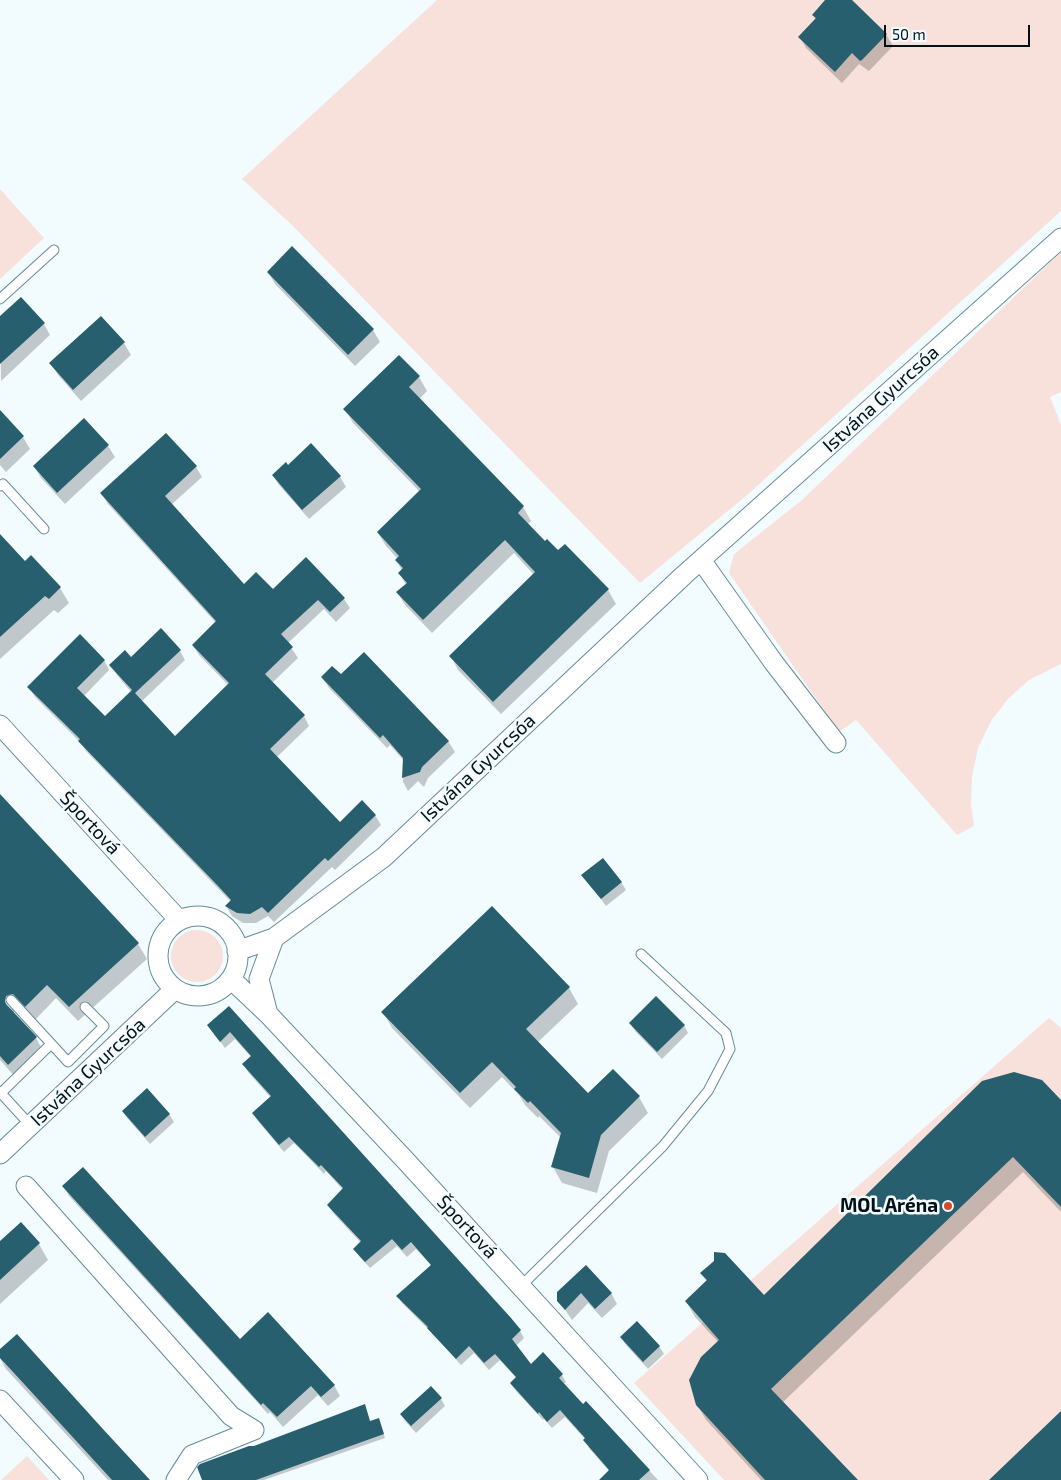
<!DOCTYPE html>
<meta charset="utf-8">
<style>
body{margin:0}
#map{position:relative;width:1061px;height:1480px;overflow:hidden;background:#f2fbfe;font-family:"Exo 2",sans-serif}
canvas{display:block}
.scale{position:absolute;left:884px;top:25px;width:146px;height:22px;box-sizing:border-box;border:2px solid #031116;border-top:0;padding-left:6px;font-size:15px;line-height:18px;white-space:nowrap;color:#031116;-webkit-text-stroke:4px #f2fbfe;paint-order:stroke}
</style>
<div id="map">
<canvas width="1061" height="1480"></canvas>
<div class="scale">50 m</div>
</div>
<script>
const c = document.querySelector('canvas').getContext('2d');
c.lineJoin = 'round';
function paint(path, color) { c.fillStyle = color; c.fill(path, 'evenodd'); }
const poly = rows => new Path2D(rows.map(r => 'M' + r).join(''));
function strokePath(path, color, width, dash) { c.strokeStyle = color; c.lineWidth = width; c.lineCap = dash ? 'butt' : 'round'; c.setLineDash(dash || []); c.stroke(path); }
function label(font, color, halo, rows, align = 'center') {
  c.font = font + ' "Exo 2",sans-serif'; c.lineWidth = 5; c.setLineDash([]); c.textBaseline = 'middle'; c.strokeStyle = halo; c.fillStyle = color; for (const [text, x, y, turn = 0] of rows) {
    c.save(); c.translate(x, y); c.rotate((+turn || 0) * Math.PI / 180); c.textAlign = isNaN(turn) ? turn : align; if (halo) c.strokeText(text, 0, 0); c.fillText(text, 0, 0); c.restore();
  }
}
paint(poly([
 [437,0,1061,0,1061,211,746,496,640,583,293,226,242,179],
 [0,189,44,238,0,279],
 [1061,252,1061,392,1050,397,1061,425,1061,664,1029,680,1008,699,991,721,978,748,972,776,971,804,974,826,957,835,856,720,839,732,729,573,734,554,802,500],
 '171 956a26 26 0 1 1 52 0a26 26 0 1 1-52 0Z',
 [1049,1018,1061,1028,1061,1480,724,1480,634,1383],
 [27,1456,49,1480,1,1480]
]), '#f8e1db');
paint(poly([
 [827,0,850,0,886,34,893,46,869,71,859,64,842,83,806,48,800,37,816,20,813,15],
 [268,272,373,330,380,342,355,366,275,284],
 [0,317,44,324,50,335,1,381],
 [101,317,124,343,131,355,81,401,58,375,51,363],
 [399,357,419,377,427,391,419,399,523,507,531,521,527,525,545,543,608,590,616,604,501,714,458,670,451,656,534,575,514,553,432,633,405,605,397,592,406,585,400,574,402,571,397,561,398,559,386,546,378,533,420,492,353,423,345,409],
 [0,411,23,437,30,449,6,472,0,465],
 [166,434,196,467,202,477,171,505,243,585,344,599,350,608,336,622,324,609,288,643,298,658,272,683,304,716,309,726,276,758,340,824,375,815,381,825,335,870,332,867,274,922,268,916,256,923,243,923,232,916,226,906,231,902,86,751,81,743,35,697,29,687,104,660,109,670,84,696,105,717,131,692,117,675,111,665,131,658,180,651,185,660,141,702,175,737,229,686,199,655,193,645,216,623,107,503,102,493],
 [311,445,340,477,346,487,309,519,279,485,273,475,288,467],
 [108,446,115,457,65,504,41,478,34,466],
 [0,541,25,563,31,557,60,588,69,603,58,613,54,610,0,659],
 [341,676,448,741,455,752,428,778,424,787,418,781,408,791,403,782,404,761,390,745,387,748,329,688,322,677],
 [0,797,138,944,147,959,78,1021,56,998,35,1020,23,1009,15,1010,13,1014,36,1038,44,1053,17,1079,0,1060],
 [3,995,12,1010,6,1006],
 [583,875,621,882,626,890,606,906],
 [569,988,578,1004,537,1043,588,1095,639,1097,648,1113,609,1151,597,1193,562,1183,553,1167,561,1138,539,1116,538,1118,525,1105,519,1095,502,1077,470,1108,392,1028,383,1012],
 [229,1008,520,1331,524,1338,516,1346,531,1365,562,1375,566,1382,564,1384,583,1406,586,1402,658,1480,617,1480,589,1448,585,1439,565,1417,552,1428,544,1419,543,1420,516,1391,511,1384,517,1379,500,1360,489,1370,474,1353,461,1365,431,1332,402,1303,398,1296,432,1266,416,1249,407,1257,397,1246,370,1268,359,1256,355,1249,361,1243,333,1213,328,1205,343,1190,326,1171,324,1174,294,1143,284,1152,257,1120,253,1113,271,1098,248,1072,244,1065,251,1057,235,1039,225,1048,208,1025],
 [630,1023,684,1025,688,1033,662,1059,635,1031],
 [1061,1102,1061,1212,1023,1172,782,1403,856,1480,761,1480,706,1420,697,1404,718,1342,695,1317,686,1301,707,1282,701,1273,764,1297],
 [123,1112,169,1114,174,1122,150,1144,128,1119],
 [64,1186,240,1341,334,1385,340,1396,328,1406,318,1395,283,1427,270,1412,268,1414,69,1196],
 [21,1224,39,1244,48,1260,0,1304,0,1243],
 [586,1266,611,1293,617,1304,602,1318,588,1303,572,1320,559,1301],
 [622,1338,659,1346,664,1354,648,1369,626,1345],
 [0,1351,147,1480,108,1480,6,1369,0,1358],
 [441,1399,445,1406,416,1433,406,1422,401,1415],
 [366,1409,370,1422,380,1423,385,1438,264,1480,203,1480,255,1447]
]), '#0003');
paint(poly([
 [825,0,852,0,887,34,862,60,860,61,852,53,835,72,798,37,816,18,812,15],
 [292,246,374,329,348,355,267,272],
 [21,297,45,323,0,364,0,316],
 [101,316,125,342,73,390,49,363],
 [399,355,420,376,409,387,524,506,518,513,545,541,547,539,558,550,565,544,609,589,493,702,449,656,535,572,505,540,423,620,396,592,407,583,398,573,403,568,395,560,399,556,377,532,421,489,343,409],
 [0,410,24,436,0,459],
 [84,418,109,445,57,493,33,466],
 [166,433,197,466,165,496,244,584,256,572,273,589,306,557,345,598,330,612,318,600,281,634,293,647,265,674,305,715,270,749,340,822,362,800,376,815,328,861,325,858,268,913,262,907,250,914,237,913,225,906,231,900,219,887,78,741,80,739,27,687,80,634,105,660,77,688,105,716,132,690,109,665,125,650,131,657,161,628,181,650,135,693,175,736,229,683,192,645,216,621,100,493],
 [311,443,341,476,302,510,272,475,286,462,288,465],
 [0,534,25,561,31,555,61,587,49,599,45,596,0,637],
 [364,652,449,741,422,767,420,772,402,778,403,758,383,735,380,738,321,677,332,666,341,674],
 [0,794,139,943,69,1007,47,985,25,1007,13,994,6,996,5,1001,6,1004,37,1037,8,1065,0,1056],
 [603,858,622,882,601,899,581,875],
 [492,906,570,987,526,1029,588,1093,613,1069,640,1096,601,1135,589,1178,551,1167,561,1133,530,1101,528,1103,514,1089,516,1087,492,1062,460,1093,381,1012],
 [656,996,685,1025,657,1052,629,1023],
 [229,1006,511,1318,521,1330,512,1339,531,1364,543,1352,563,1374,559,1378,583,1404,586,1401,650,1470,639,1480,599,1480,609,1470,583,1440,585,1438,560,1410,547,1422,539,1412,538,1414,510,1383,516,1377,495,1354,484,1363,469,1346,456,1359,427,1328,428,1327,396,1296,431,1265,411,1242,402,1250,392,1239,365,1262,353,1249,361,1241,327,1205,343,1188,321,1165,319,1167,289,1137,279,1145,252,1113,271,1096,242,1064,251,1056,230,1032,220,1042,207,1025],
 [1014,1072,1042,1080,1061,1100,1061,1207,1013,1157,771,1389,858,1480,765,1480,696,1405,689,1380,701,1357,719,1340,685,1301,707,1280,700,1273,714,1261,714,1252,725,1253,764,1295,982,1081],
 [147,1088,170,1114,145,1137,122,1111],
 [83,1167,240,1339,268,1312,335,1385,321,1397,311,1386,277,1417,263,1403,261,1405,62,1186],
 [21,1222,40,1243,0,1280,0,1241],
 [586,1265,612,1293,595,1309,581,1293,565,1310,557,1301,557,1292],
 [637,1321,660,1346,643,1362,620,1337],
 [17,1334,102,1428,150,1480,112,1480,14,1373,0,1358,0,1349],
 [431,1386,442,1398,411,1426,400,1414],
 [365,1404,370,1421,379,1418,384,1434,256,1480,202,1480,197,1467,200,1464,249,1446,254,1446],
 [1061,1411,1061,1480,989,1480]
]), '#275f6f');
const lane = poly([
 [0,299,54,250],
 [0,486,3,484,44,529],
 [11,1000,68,1062,104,1026,85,1007],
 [0,1092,31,1126],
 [1,1093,51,1044],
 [521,1286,663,1146,708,1091,730,1049,726,1033,641,954]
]);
const street = poly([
 [701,560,774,663,836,743],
 [0,725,179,920],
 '158 956a40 40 0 1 1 80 0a40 40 0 1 1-80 0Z',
 [237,951,274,938,384,857,684,575,1061,238],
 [231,979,268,1014,406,1161,698,1480],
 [268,1014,259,979,274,938],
 [0,1154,175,989],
 [26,1186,231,1416,254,1430],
 [0,1400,74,1480],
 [176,1480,192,1455,254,1430]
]);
strokePath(lane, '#648d9a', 11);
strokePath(street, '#648d9a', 21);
strokePath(lane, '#fff', 9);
strokePath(street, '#fff', 19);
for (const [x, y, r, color] of [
 [948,1206,5,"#d44a2c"]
]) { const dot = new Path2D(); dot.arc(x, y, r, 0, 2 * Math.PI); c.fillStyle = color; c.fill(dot); strokePath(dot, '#f2fbfe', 2); }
label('19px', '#031116', '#f2fbfe', [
 ["Istvána Gyurcsóa",881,399,-42],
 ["Istvána Gyurcsóa",478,768,-43],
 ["Športová",90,823,47],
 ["Istvána Gyurcsóa",88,1072,-43],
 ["Športová",467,1227,47]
]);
label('bold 19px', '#031116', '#f2fbfe', [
 ["MOL Aréna",938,1206]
], 'right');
</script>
